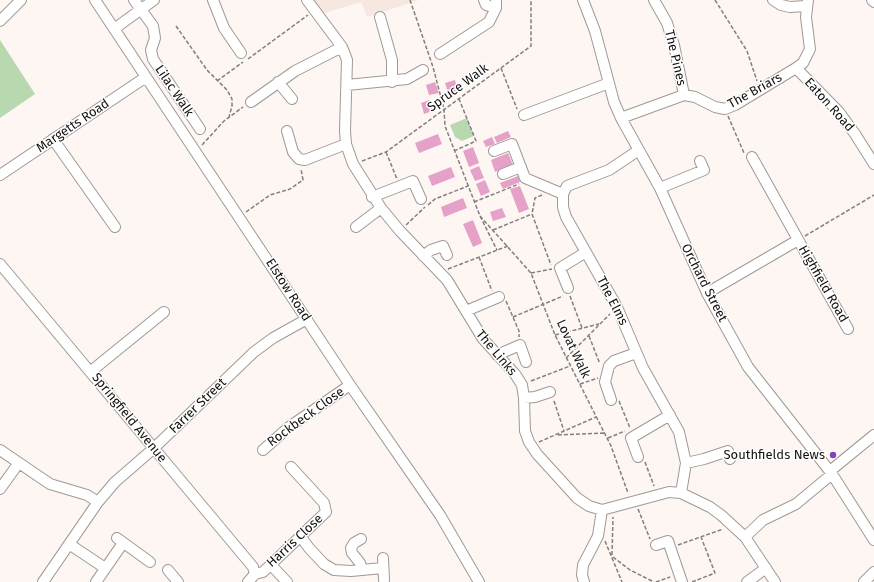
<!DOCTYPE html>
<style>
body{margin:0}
canvas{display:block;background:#fdf6f3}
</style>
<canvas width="874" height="582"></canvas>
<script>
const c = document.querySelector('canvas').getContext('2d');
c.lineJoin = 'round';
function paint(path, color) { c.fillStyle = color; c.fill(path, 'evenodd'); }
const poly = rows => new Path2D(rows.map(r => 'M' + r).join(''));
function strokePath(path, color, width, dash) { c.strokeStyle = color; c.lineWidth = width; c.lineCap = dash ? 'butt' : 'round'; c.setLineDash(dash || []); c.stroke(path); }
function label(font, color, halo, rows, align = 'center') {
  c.font = font + ' "Fira Sans",sans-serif'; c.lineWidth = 3; c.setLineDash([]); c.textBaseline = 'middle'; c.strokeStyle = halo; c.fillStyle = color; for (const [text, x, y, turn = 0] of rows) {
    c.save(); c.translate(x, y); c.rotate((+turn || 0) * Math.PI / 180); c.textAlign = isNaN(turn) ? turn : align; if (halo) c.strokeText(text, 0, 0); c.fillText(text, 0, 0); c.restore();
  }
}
paint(poly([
 [313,0,419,0,367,17,361,2,322,14]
]), '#f6e7e0');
paint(poly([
 [0,40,35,94,0,118],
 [467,118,474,136,462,141,455,137,450,125]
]), '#b8d8af');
paint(poly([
 [455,80,458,92,449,95,445,83],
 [435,82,439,93,429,95,426,85],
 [429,100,433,111,424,114,421,103],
 [508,131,511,137,497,143,494,137],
 [438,134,442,144,419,153,415,143],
 [492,137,495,144,486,147,483,141],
 [473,147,479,163,469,167,463,151],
 [508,153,513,165,495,172,491,160],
 [479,166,484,178,475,181,470,170],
 [451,167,455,177,432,186,428,176],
 [518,176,520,182,503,189,500,183],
 [485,180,490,192,481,196,476,184],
 [520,186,529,209,519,213,510,189],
 [463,198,467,208,444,217,441,207],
 [502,208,506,217,493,221,490,212],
 [473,220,482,243,473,247,463,224]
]), '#e6a1c8');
const minor = poly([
 [95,0,350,385,440,515,479,582],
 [134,0,153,26,155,38,151,50,153,59,200,129],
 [213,0,224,28,241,53],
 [307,0,342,47,347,60,345,131,346,144,353,164,381,208,400,231,447,280,483,339,515,374,522,385,524,398,525,431,529,442,537,454,577,498,589,506,602,510,669,492,681,493,710,507,721,515,745,537,775,582],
 [484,0,486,5,496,8],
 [583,0,595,31,614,102,621,118,660,188,707,293,748,367,832,474,874,540],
 [654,0,667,23,674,45,684,95],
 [773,0,781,5,790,7,806,6],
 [872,0,874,2],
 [380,17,392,60,392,82],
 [0,21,21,0],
 [114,29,154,0],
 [440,54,489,22,496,8,496,0],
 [796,68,839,112,855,134,874,164],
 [278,82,292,99],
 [347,85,407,79,423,70],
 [251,102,295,71,342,47],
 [524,115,609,83],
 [621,118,684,95,695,97,715,107,725,109,735,105,796,68,803,63,810,49,806,17,808,0],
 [287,131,293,152,299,159,305,160,346,144],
 [53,139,115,227],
 [639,150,609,170,567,186,563,194,563,207,566,217,617,307,643,368,679,432,686,463,681,493],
 [494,151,512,144,525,178,563,194],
 [752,157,848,329],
 [503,174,521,167],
 [0,175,146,77],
 [660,188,704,170,700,161],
 [372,197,413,181,421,199],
 [356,227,381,208],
 [423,256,431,250,443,246,447,255],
 [0,264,253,567,255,574],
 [568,288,560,268,586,252],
 [707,293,798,240],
 [466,311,499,297],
 [497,355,520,345,526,362],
 [90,372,164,312],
 [524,398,535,397,550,392],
 [611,400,605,382,609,366,614,361,636,353],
 [0,450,50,484,87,495,98,502],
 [263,450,289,427,350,385],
 [638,457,631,438,670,415],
 [686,463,704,459,728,451,730,459],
 [830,471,874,435],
 [0,489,18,464],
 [301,537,309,548,324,564,334,570,351,571,383,568],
 [745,537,763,520,796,504,832,474],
 [117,538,150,562],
 [361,539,354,543,351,548,352,553,360,563,362,570],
 [69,544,105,568],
 [656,545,668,541,682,582],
 [383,558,384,580],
 [271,565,287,582],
 [168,570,178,582],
 [255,574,263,572,326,512,324,503,291,467],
 [43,582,98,502,115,482,153,449,254,352,273,338,307,319],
 [96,582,123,543],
 [248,582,255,574],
 [584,582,582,575,583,565,598,536,602,510],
 [747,582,766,568],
 [864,582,874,572]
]);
strokePath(minor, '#a09996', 12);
strokePath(poly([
 [410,0,433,67,444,109,445,126,480,216,497,250],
 [715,0,747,51,757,81],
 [176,26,207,70,227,90,232,99,232,106,229,117],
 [248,59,308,15],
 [501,68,517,109],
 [217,81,243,62],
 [728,116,744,153],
 [202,145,224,121,243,107],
 [454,151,476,141,459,99],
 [386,152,397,179],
 [362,161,386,152,531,46,531,0],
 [542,195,535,198,532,214,551,265],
 [474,202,519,184],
 [428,205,435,199,468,186],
 [246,212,270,195,290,189,303,180,301,169],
 [480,216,531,273,555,335,611,446,628,493],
 [406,225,425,207],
 [493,230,532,214],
 [805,236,874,195],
 [479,257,492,291],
 [448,269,508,246],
 [531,273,552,269],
 [570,296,582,328],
 [506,301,519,331,519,337],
 [513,317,563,296],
 [555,335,599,324],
 [589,336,600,364],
 [566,358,610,314],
 [531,381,570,366],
 [580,384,598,378],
 [554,401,564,431],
 [619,401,630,428],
 [558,435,604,433],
 [608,438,625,431],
 [539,442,596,417],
 [645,462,654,486],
 [638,509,650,539],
 [605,541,622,582],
 [678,545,723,529],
 [612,555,613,517],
 [613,557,630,570,654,582],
 [656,582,670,577],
 [692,582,715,573,701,537]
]), '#837f7c', 1.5, [4, 2]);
strokePath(minor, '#fff', 10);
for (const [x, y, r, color] of [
 [833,455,4,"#8045bb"]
]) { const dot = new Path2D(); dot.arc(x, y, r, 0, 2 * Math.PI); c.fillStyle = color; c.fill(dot); strokePath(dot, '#fff', 1.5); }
label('13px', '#141210', '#fff', [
 ["The Pines",675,58,77],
 ["Spruce Walk",458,88,-36],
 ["Lilac Walk",174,91,56],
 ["The Briars",755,91,-29],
 ["Eaton Road",829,105,48],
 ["Margetts Road",73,126,-34],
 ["Orchard Street",704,283,63],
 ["Highfield Road",823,284,60],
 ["Elstow Road",288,290,57],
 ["The Elms",612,301,63],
 ["Lovat Walk",573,349,65],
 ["The Links",496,353,50],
 ["Farrer Street",198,406,-44],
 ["Rockbeck Close",306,417,-36],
 ["Springfield Avenue",129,418,51],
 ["Harris Close",295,541,-43]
]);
label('13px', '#141210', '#fff', [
 ["Southfields News",825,455]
], 'right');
</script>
